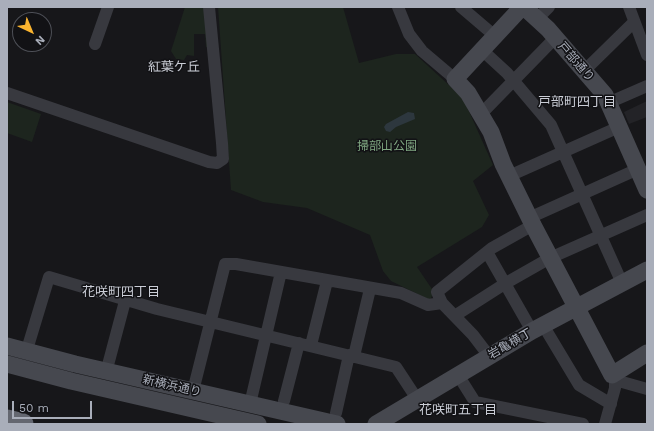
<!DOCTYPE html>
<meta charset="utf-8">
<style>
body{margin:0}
#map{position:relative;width:654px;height:431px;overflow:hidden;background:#17171a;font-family:"Work Sans",sans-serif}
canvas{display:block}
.frame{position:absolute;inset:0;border:8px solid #a9aeba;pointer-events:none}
.north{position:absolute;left:12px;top:12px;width:40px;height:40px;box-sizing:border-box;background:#121215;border:1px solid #4e5057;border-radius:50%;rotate:136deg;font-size:11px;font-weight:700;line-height:16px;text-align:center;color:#a9aeba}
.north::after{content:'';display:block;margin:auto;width:14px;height:18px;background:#fab42f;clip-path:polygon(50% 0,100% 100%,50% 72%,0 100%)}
.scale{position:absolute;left:12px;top:401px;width:80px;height:18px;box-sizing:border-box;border:2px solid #a9aeba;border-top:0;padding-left:5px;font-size:12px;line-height:14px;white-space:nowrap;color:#a9aeba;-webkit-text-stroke:3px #121215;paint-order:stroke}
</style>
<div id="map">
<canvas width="654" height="431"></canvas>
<div class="frame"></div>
<div class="north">N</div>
<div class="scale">50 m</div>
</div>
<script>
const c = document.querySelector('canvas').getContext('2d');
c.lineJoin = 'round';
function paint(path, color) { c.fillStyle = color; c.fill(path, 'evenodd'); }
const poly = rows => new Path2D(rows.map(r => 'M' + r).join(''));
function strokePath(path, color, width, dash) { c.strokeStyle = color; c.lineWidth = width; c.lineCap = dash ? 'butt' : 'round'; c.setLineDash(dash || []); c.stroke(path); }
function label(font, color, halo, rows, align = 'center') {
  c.font = font + ' "Work Sans","Noto Sans JP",sans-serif'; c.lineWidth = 3; c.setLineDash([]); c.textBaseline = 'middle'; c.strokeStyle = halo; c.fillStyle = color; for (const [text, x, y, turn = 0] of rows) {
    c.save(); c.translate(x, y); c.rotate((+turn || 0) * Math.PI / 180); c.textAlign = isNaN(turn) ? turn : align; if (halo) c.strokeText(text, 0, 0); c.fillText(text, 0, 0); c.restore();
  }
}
paint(poly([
 [647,101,647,117,629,124,624,112]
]), '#232327');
paint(poly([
 [185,7,205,7,208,47,206,47,205,34,194,34,194,56,187,55,184,60,176,59,171,51],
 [218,7,343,7,359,63,396,54,415,54,463,98,493,165,473,181,489,215,482,227,417,267,434,292,430,300,391,281,383,271,370,235,307,208,263,202,231,190],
 [7,102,41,114,32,142,7,133]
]), '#1d251e');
paint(poly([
 [408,112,414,113,415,119,396,127,390,132,386,131,384,127,386,124]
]), '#2d373e');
strokePath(poly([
 [398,7,409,34,422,51,455,79],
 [461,7,495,36],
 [629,7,647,55],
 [537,19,549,7],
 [95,44,108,7],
 [482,50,507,73,551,125,622,283],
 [584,71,634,22],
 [7,93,209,162,217,163,223,159,222,143,209,7],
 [608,103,647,86],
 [481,114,555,38],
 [509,176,619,127],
 [529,218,638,169],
 [487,252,532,331],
 [456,315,506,283,550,258,647,215],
 [543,325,579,385,611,404],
 [29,343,49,277,157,309,396,367,417,399],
 [311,345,327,281],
 [354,356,370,289],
 [489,356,473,335,442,303,437,292,492,248,533,225],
 [108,365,125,301],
 [458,375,475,402,583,424],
 [615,380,647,389],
 [193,391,225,264,236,264,401,293,428,305,442,303],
 [284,401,299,343],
 [250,404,281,272],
 [336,413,349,355],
 [605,424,615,388,615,380,612,375]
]), '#38393f', 12);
strokePath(poly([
 [522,7,455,79,468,93,491,132,503,164,533,225,612,375,647,353],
 [524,7,548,29,605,95,647,190],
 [7,346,75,364,337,424],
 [7,364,71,381,258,424],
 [376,424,532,331,647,270]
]), '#46484f', 17);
strokePath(poly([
 [7,420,23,424]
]), '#646770', 21);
label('12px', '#a9aeba', '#121215', [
 ["戸部通り",576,62,49],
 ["岩亀横丁",510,344,-30],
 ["新横浜通り",172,386,13]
]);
label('12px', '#7fa681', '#121215', [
 ["掃部山公園",387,146]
]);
label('13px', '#cacdd6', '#121215', [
 ["紅葉ケ丘",174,67],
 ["戸部町四丁目",577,102],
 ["花咲町四丁目",121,292],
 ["花咲町五丁目",458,410]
]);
</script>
